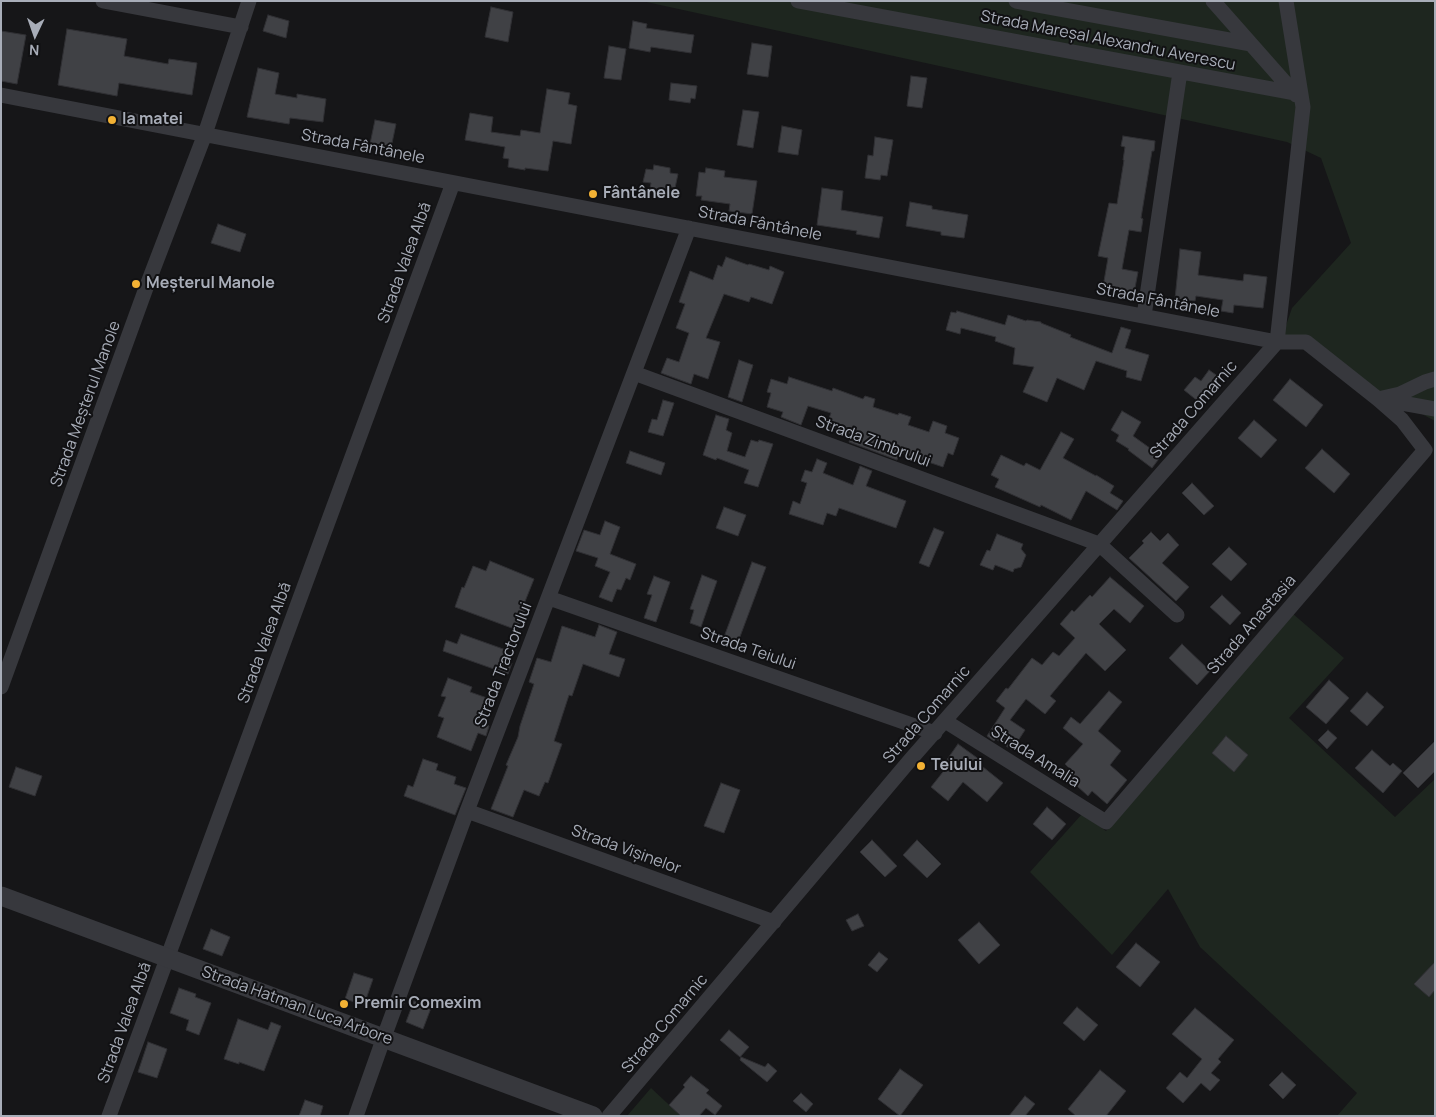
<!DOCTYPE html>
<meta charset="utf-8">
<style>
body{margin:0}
#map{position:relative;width:1436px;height:1117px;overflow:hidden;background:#161618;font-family:Manrope,sans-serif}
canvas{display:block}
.frame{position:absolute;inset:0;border:2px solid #a8adb8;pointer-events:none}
.north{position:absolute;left:10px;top:10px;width:50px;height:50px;-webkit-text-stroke:4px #111113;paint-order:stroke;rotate:183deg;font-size:14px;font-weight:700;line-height:20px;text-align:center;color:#a8adb8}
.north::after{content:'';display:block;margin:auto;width:18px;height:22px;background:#a8adb8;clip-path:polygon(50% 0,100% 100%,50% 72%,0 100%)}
</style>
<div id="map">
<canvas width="1436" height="1117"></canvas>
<div class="frame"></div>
<div class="north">N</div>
</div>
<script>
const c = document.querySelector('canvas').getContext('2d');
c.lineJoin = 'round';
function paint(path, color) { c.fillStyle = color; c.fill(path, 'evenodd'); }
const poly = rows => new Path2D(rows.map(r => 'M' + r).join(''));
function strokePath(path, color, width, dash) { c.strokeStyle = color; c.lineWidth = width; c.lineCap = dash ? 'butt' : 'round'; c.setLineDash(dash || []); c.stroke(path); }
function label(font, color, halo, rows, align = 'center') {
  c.font = font + ' Manrope,sans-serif'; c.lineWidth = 4; c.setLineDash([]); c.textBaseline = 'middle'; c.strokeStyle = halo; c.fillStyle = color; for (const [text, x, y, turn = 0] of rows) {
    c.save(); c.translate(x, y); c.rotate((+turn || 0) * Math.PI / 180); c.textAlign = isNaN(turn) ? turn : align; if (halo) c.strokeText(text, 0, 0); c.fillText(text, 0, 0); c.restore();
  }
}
paint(poly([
 [642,1,1435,1,1435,421,1375,389,1283,334,1292,308,1351,243,1321,158,1287,142],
 [1292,613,1344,658,1289,718,1395,817,1435,779,1435,1116,1337,1116,1357,1093,1200,947,1168,889,1112,955,1030,872,1082,814,1106,831],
 [651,1088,681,1116,627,1116]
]), '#1e261f');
const building = poly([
 [491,7,513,12,508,42,485,37,491,7],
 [268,15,289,21,286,38,263,31,268,15],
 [633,21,647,24,646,28,694,35,691,53,651,47,650,52,629,48,633,21],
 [67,29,127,39,124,56,168,64,169,59,197,63,192,95,119,83,117,96,58,85,67,29],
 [1,31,26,35,17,84,1,81,1,31],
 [752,43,772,46,768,77,747,74,752,43],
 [609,46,626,49,621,80,604,78,609,46],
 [258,68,279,73,275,94,297,98,297,94,326,99,323,122,290,118,289,124,247,117,258,68],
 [911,76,927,78,922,108,907,106,911,76],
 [671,83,697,86,695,99,691,98,690,103,669,100,671,83],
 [547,89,570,93,568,104,577,106,571,144,553,141,548,171,525,168,525,170,508,167,509,159,503,158,505,147,465,140,470,113,493,117,491,132,520,136,521,130,540,133,547,89],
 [743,110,759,112,753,148,737,145,743,110],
 [375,120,396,124,391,148,370,144,375,120],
 [782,126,802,130,798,155,778,152,782,126],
 [1123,136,1155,141,1154,151,1152,151,1141,218,1143,219,1141,232,1129,230,1122,269,1138,272,1134,293,1103,287,1108,258,1098,256,1109,203,1117,204,1124,160,1123,160,1125,147,1121,146,1123,136],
 [875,137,893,140,887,176,881,175,880,180,865,178,868,155,873,156,875,137],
 [654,165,670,168,670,173,678,174,675,188,667,186,666,191,650,188,651,183,643,182,646,169,653,170,654,165],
 [706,168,725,171,724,177,757,181,752,214,729,211,730,204,701,200,702,196,696,196,699,172,705,173,706,168],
 [822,188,843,191,841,210,883,217,879,238,856,234,857,231,817,225,822,188],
 [910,202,932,206,932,209,968,215,964,238,941,235,941,232,906,226,910,202],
 [218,224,246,234,240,252,211,243,218,224],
 [1180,249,1201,252,1198,275,1243,281,1244,274,1267,277,1263,308,1234,305,1233,313,1221,311,1223,300,1196,296,1195,301,1175,299,1180,249],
 [726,257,748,265,749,264,769,270,770,266,784,272,772,304,751,297,749,302,724,294,706,338,720,342,708,379,694,374,691,384,661,373,667,358,679,362,689,333,676,328,685,304,679,302,690,271,713,280,718,265,722,267,726,257],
 [957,311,1005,325,1008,315,1026,321,1027,320,1041,322,1041,323,1071,335,1070,337,1112,353,1121,327,1131,330,1125,348,1149,355,1141,381,1126,377,1127,371,1096,361,1084,390,1057,378,1047,402,1023,392,1034,367,1013,364,1015,348,995,341,996,337,961,328,960,334,946,330,951,312,956,313,957,311],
 [739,360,753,365,742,402,728,397,739,360],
 [1209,370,1219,377,1199,402,1184,390,1195,377,1201,381,1209,370],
 [789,377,832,391,833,388,863,399,865,396,875,399,873,407,898,415,899,413,911,417,908,425,929,432,933,421,947,426,945,433,959,438,953,455,948,453,943,467,899,452,897,460,849,442,852,434,826,426,831,413,808,406,801,425,781,417,783,412,767,407,771,393,767,392,771,379,787,384,789,377],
 [1290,379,1323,405,1306,427,1273,400,1290,379],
 [663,400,674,403,663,436,648,432,652,419,657,420,663,400],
 [1122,411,1141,422,1133,436,1161,456,1152,468,1128,450,1129,449,1116,441,1119,435,1111,430,1122,411],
 [716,415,729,419,726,430,732,433,727,451,745,457,751,440,758,442,759,440,773,444,758,487,744,483,749,470,717,458,716,460,703,455,716,415],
 [1254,420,1277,440,1261,458,1238,438,1254,420],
 [1061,432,1074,439,1063,458,1096,476,1096,475,1114,486,1110,493,1123,501,1117,510,1086,491,1071,520,1041,505,1040,507,995,487,999,479,991,475,1001,455,1024,466,1026,463,1040,470,1061,432],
 [1322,449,1350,474,1334,493,1305,468,1322,449],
 [630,451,665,463,661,475,626,463,630,451],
 [817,459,827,463,823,473,853,485,860,466,872,471,866,486,906,501,896,528,839,508,836,516,827,513,823,525,789,514,793,501,800,504,807,483,801,481,805,470,812,472,817,459],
 [1192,483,1214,506,1204,515,1182,493,1192,483],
 [724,507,746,515,738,536,716,528,724,507],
 [605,521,620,527,610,554,636,564,630,580,626,578,621,590,617,589,612,602,599,597,610,572,595,566,598,558,576,551,584,530,600,535,605,521],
 [934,528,944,532,929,567,919,563,934,528],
 [1151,532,1160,541,1168,533,1179,545,1162,563,1189,587,1176,601,1129,558,1144,543,1142,541,1151,532],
 [997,534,1023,544,1021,549,1026,555,1021,567,1014,569,1013,572,995,565,993,570,980,565,987,550,990,551,997,534],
 [1229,547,1247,564,1231,581,1212,564,1229,547],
 [490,561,534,579,522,609,525,611,517,630,455,607,462,587,464,588,473,566,486,571,490,561],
 [752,562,766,567,738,642,724,637,752,562],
 [702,575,717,581,701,627,690,623,694,610,690,609,702,575],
 [654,576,670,582,656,622,644,618,652,595,647,594,654,576],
 [1110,577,1144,606,1130,623,1114,609,1099,624,1126,650,1105,671,1086,653,1050,696,1056,701,1045,714,1026,699,1010,720,1025,730,1012,750,996,739,994,741,987,736,1005,708,996,701,1006,688,1008,689,1032,658,1042,665,1053,652,1059,656,1075,638,1060,624,1072,610,1074,612,1090,595,1092,597,1110,577],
 [1222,595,1241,613,1230,625,1210,607,1222,595],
 [599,625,617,632,609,654,625,659,619,677,583,664,572,696,569,695,554,741,562,744,548,783,545,782,539,796,524,790,513,817,491,809,508,766,506,765,518,737,520,726,534,684,529,682,537,658,551,662,562,626,595,637,599,625],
 [461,634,506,650,502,660,512,663,508,674,443,651,446,640,457,644,461,634],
 [1182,644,1210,671,1197,685,1169,658,1182,644],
 [448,678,472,687,470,692,490,699,482,722,489,726,486,736,478,733,471,751,437,737,444,718,438,716,446,697,441,696,448,678],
 [1329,680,1349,698,1326,724,1306,707,1329,680],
 [1109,691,1122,702,1098,731,1121,751,1110,765,1127,780,1107,804,1092,791,1088,796,1065,775,1070,769,1065,764,1083,744,1063,728,1071,717,1080,724,1109,691],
 [1367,692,1384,707,1367,726,1350,711,1367,692],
 [1328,730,1337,738,1327,749,1318,740,1328,730],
 [1226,736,1248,755,1234,772,1212,753,1226,736],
 [1435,741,1435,771,1418,788,1403,773,1435,741],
 [958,744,980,760,978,763,1003,783,987,802,963,782,948,801,931,787,950,763,946,761,958,744],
 [1372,750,1390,766,1393,763,1402,771,1383,793,1355,768,1372,750],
 [423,759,438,764,436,770,456,777,454,784,466,788,455,815,404,796,408,785,413,787,423,759],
 [16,767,42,776,35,796,9,787,16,767],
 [721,783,740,790,724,833,704,826,721,783],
 [1047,807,1066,824,1052,840,1033,824,1047,807],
 [872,840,897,866,885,877,860,852,872,840],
 [917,840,941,864,927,878,903,855,917,840],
 [858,914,864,926,852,931,846,920,858,914],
 [979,922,1000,945,979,964,958,940,979,922],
 [211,929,230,937,222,956,203,949,211,929],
 [1136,943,1160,962,1140,987,1116,967,1136,943],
 [879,952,888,959,877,972,868,965,879,952],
 [1435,962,1435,990,1429,997,1414,984,1435,962],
 [354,973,373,979,364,1005,345,999,354,973],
 [179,988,196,994,195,997,211,1003,199,1035,186,1030,189,1020,170,1013,179,988],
 [414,1001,431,1008,423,1029,406,1022,414,1001],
 [1077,1007,1098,1025,1084,1041,1063,1023,1077,1007],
 [1195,1008,1234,1040,1218,1059,1221,1062,1211,1073,1220,1080,1210,1091,1201,1083,1183,1103,1166,1088,1180,1072,1187,1078,1202,1059,1172,1034,1195,1008],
 [238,1019,268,1030,271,1022,281,1026,264,1071,239,1062,239,1064,224,1059,238,1019],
 [729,1030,749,1047,740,1057,720,1040,729,1030],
 [148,1042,167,1049,157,1078,138,1072,148,1042],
 [741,1057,765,1067,768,1063,777,1071,767,1082,740,1060,741,1057],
 [900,1069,923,1085,900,1116,878,1099,900,1069],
 [1100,1070,1126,1091,1106,1116,1076,1116,1068,1109,1100,1070],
 [1282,1072,1296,1085,1283,1099,1269,1085,1282,1072],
 [691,1076,709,1090,706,1093,722,1106,715,1115,706,1108,699,1116,681,1116,669,1105,685,1087,683,1085,691,1076],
 [801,1093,813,1104,806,1112,793,1101,801,1093],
 [1025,1096,1035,1104,1025,1116,1009,1116,1025,1096],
 [305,1100,323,1106,320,1116,299,1116,305,1100]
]);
paint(building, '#404145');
strokePath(building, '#303034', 1);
strokePath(poly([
 [103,1,241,27],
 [798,1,1294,93],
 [1016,1,1251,44],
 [1213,1,1296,95],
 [1,95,1277,342,1306,342,1378,399,1402,420,1425,450,1106,822,945,721],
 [1144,316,1180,72],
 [1277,342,1303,107,1286,1],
 [634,373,1099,544,1177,615],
 [1378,399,1400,394,1425,382,1435,379],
 [1385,400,1435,409],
 [549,598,935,733],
 [1,687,146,288,205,134,249,1],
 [467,811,774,922],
 [109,1116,453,183],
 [356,1116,384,1037,467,811,689,228],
 [609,1116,911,759,1277,342]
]), '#37383d', 15);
strokePath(poly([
 [1,896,593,1116]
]), '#37383d', 19);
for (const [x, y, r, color] of [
 [112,120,5,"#f2b134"],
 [593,194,5,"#f2b134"],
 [136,284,5,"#f2b134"],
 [921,766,5,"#f2b134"],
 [344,1004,5,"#f2b134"]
]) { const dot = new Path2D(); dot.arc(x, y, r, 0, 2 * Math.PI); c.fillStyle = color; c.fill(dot); strokePath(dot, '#111113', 2); }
label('16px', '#a8adb8', '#111113', [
 ["Strada Mareșal Alexandru Averescu",1108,41,11],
 ["Strada Fântânele",363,147,11],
 ["Strada Fântânele",760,224,11],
 ["Strada Valea Albă",405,263,-70],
 ["Strada Fântânele",1158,301,11],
 ["Strada Meșterul Manole",86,404,-70],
 ["Strada Comarnic",1194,410,-49],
 ["Strada Zimbrului",873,442,20],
 ["Strada Anastasia",1252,625,-49],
 ["Strada Valea Albă",265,643,-70],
 ["Strada Teiului",748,649,19],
 ["Strada Tractorului",504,665,-69],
 ["Strada Comarnic",927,715,-49],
 ["Strada Amalia",1035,757,32],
 ["Strada Vișinelor",626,850,20],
 ["Strada Hatman Luca Arbore",297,1006,20],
 ["Strada Valea Albă",125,1023,-70],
 ["Strada Comarnic",665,1024,-50]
]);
label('bold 16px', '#a8adb8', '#111113', [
 ["la matei",122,120],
 ["Fântânele",603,194],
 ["Meșterul Manole",146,284],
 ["Teiului",931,766],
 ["Premir Comexim",354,1004]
], 'left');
</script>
